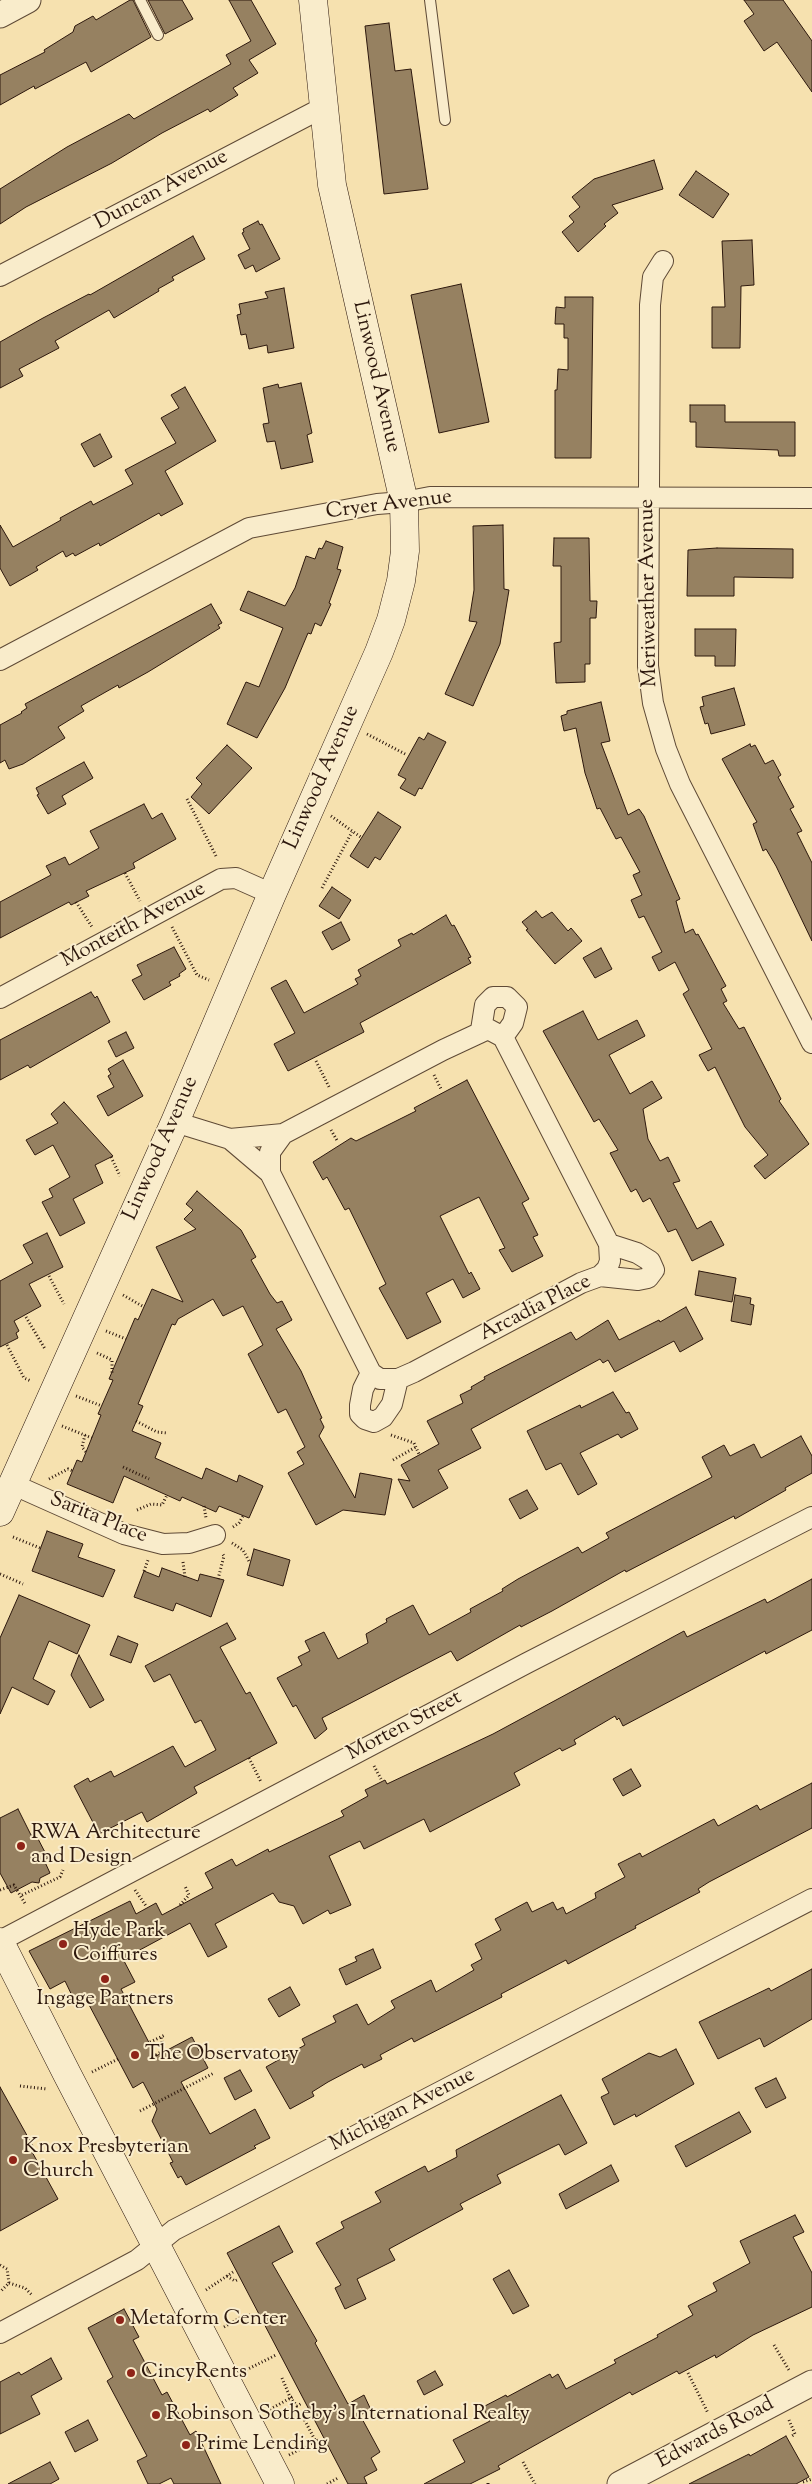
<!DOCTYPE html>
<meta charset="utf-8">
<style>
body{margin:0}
canvas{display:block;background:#f6e1af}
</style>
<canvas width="812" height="2484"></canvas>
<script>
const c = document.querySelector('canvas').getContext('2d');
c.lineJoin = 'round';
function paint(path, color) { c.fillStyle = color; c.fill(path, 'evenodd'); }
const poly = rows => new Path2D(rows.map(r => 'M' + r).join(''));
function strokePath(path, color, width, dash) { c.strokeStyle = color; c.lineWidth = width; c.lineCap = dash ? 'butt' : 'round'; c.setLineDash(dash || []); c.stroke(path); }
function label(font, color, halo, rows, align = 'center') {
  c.font = font + ' "Sorts Mill Goudy",serif'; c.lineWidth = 4; c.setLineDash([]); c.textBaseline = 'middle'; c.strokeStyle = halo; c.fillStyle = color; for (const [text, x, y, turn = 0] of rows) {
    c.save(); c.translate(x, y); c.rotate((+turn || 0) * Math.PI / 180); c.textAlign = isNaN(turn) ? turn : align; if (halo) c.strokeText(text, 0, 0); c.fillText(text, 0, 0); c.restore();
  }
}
const building = poly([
 [130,0,133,0,151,37,91,72,86,62,35,89,34,86,0,105,0,75,45,52,44,50,73,32,75,26,93,16,96,20,130,0],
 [148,0,182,0,193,19,165,34,148,0],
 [229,0,251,0,276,44,249,60,258,73,233,88,238,95,210,112,208,109,162,133,112,163,26,207,0,224,0,189,67,147,129,114,134,119,231,64,226,55,251,41,229,0],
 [744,0,783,0,812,41,812,92,777,42,764,51,744,21,754,14,744,0],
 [389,23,395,71,411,69,428,189,384,194,365,26,389,23],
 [654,160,663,189,612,205,618,213,604,224,606,226,578,252,562,232,574,222,569,216,580,207,572,197,594,179,654,160],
 [696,171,729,194,713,218,679,195,696,171],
 [258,221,260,225,262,224,280,259,256,272,253,265,245,269,238,255,250,249,242,233,244,232,243,229,258,221],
 [193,236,205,259,172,277,174,280,158,289,159,291,114,318,109,310,55,341,59,348,19,369,23,376,0,388,0,342,43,318,89,294,90,295,193,236],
 [752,240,754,285,741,286,740,348,712,348,712,307,725,307,722,241,752,240],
 [461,284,489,422,439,433,411,295,461,284],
 [284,288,294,348,268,353,267,345,249,349,246,334,241,335,237,315,241,314,239,304,268,298,265,292,284,288],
 [565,297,593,297,591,458,555,458,555,390,557,390,558,369,568,370,568,338,564,338,564,324,555,324,556,307,565,308,565,297],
 [301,383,312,433,307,435,313,462,281,469,275,441,267,442,263,424,269,423,263,388,278,384,279,388,301,383],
 [185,387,216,441,165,471,183,504,161,516,159,513,100,546,99,543,75,556,73,553,66,557,63,551,36,567,38,570,10,586,0,568,0,525,13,547,61,520,60,518,91,501,93,505,133,484,125,470,176,443,161,418,179,408,171,395,185,387],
 [690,405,725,405,725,422,795,422,795,456,779,456,778,450,696,447,696,422,690,422,690,405],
 [100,434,112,457,94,467,81,444,100,434],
 [503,525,504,589,509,590,500,644,473,706,445,694,477,622,469,621,474,590,473,526,503,525],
 [554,538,589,538,590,601,597,601,596,618,590,618,590,664,585,664,585,682,556,683,554,643,561,642,561,566,553,566,554,538],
 [326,541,343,547,337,569,341,570,329,603,331,604,321,626,315,623,311,634,308,633,285,688,257,738,227,724,246,682,259,687,283,628,240,610,248,591,285,606,295,588,306,556,315,559,319,548,322,549,326,541],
 [717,548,793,549,793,578,734,577,734,596,687,596,688,550,717,548],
 [211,604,222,623,218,625,220,628,148,672,119,688,118,685,81,706,84,711,58,727,65,738,23,764,9,769,5,760,0,763,0,725,22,713,21,712,27,708,25,704,211,604],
 [695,629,736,629,735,666,715,666,715,656,695,656,695,629],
 [734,688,745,725,711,734,708,723,705,724,700,707,704,706,702,697,734,688],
 [601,702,610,741,601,743,628,815,639,809,644,816,680,899,676,901,685,933,693,929,696,935,698,934,726,986,721,989,727,1001,723,1003,739,1029,744,1027,781,1099,779,1101,809,1144,765,1179,754,1166,768,1155,745,1127,715,1067,708,1071,699,1055,712,1049,683,994,689,990,675,962,659,971,652,957,662,952,644,916,639,918,631,900,642,895,633,875,640,872,621,837,616,839,600,808,597,809,585,773,576,728,564,731,561,716,567,714,567,711,601,702],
 [428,733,446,742,422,789,419,788,415,796,400,788,406,779,398,775,419,737,424,740,428,733],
 [750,744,751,747,755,745,765,764,773,760,781,775,778,777,794,807,790,809,802,831,797,833,812,863,812,941,776,866,766,849,763,851,753,824,757,822,722,759,750,744],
 [227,745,252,768,209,814,191,797,202,784,196,778,227,745],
 [84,762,93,778,62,796,66,804,48,814,37,795,39,794,36,788,84,762],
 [144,804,152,819,162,813,176,839,133,863,135,868,86,891,89,896,71,905,69,902,0,938,0,902,51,875,46,866,65,857,69,865,99,848,90,831,144,804],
 [378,812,401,827,380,860,375,857,368,868,350,856,378,812],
 [332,887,351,900,339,919,319,906,332,887],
 [536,911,542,918,552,912,568,931,571,928,582,941,555,964,526,930,528,929,522,922,536,911],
 [446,915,452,926,454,925,471,957,468,958,471,963,360,1023,364,1032,288,1071,274,1044,295,1033,271,988,286,980,304,1013,358,984,355,979,361,976,358,970,401,946,398,940,412,933,413,935,446,915],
 [341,922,350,940,332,950,322,932,341,922],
 [174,947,186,969,179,974,180,976,169,982,171,985,144,1000,132,980,142,975,137,965,174,947],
 [601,948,612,969,595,978,583,958,601,948],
 [91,992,95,998,97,996,110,1022,30,1068,28,1065,0,1080,0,1040,91,992],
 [583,1011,598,1040,637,1020,645,1036,609,1055,630,1094,652,1081,662,1098,643,1109,648,1139,660,1161,668,1157,680,1181,673,1183,697,1229,711,1221,724,1245,692,1261,676,1229,668,1232,650,1198,643,1202,636,1189,631,1192,610,1153,618,1150,599,1119,594,1122,543,1031,583,1011],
 [126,1032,134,1048,116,1057,108,1041,126,1032],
 [123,1060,143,1096,108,1116,97,1096,114,1087,108,1076,111,1074,108,1069,123,1060],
 [467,1080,529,1199,522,1203,538,1235,533,1237,543,1256,512,1272,499,1250,505,1248,479,1197,440,1216,469,1274,471,1272,480,1289,463,1298,453,1279,426,1293,441,1322,407,1339,379,1288,386,1284,349,1208,345,1210,327,1177,323,1180,313,1162,351,1138,356,1141,416,1111,414,1108,467,1080],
 [64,1102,113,1156,95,1165,103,1183,73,1199,85,1223,60,1236,42,1202,53,1197,49,1189,70,1177,53,1145,35,1155,26,1140,58,1123,51,1114,64,1102],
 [197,1191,241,1230,256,1257,251,1260,270,1294,277,1303,282,1301,292,1320,276,1329,301,1371,322,1418,320,1419,324,1427,319,1436,355,1498,360,1473,392,1479,385,1515,343,1510,316,1525,288,1473,304,1464,297,1452,305,1447,286,1409,278,1413,277,1411,248,1354,263,1345,243,1306,223,1316,213,1299,178,1319,175,1325,172,1324,138,1404,143,1406,132,1431,161,1443,155,1458,202,1479,206,1468,237,1482,239,1475,263,1486,249,1518,219,1506,216,1512,182,1497,180,1501,124,1476,113,1503,67,1484,77,1460,82,1462,101,1415,98,1414,113,1380,109,1379,135,1318,138,1320,152,1289,183,1302,156,1247,196,1229,184,1219,193,1210,186,1204,197,1191],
 [47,1233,63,1267,29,1284,41,1306,14,1321,19,1331,16,1333,18,1338,0,1347,0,1281,33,1263,23,1245,47,1233],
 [699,1271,736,1278,732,1302,695,1295,699,1271],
 [735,1295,751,1298,750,1304,754,1305,751,1325,731,1321,735,1295],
 [686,1307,703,1339,680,1352,674,1341,615,1372,608,1360,603,1363,600,1359,471,1429,481,1448,438,1470,448,1488,413,1508,398,1479,410,1481,401,1465,439,1444,427,1421,463,1403,460,1395,472,1389,471,1387,485,1379,484,1377,571,1332,576,1340,608,1320,619,1340,659,1320,660,1322,686,1307],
 [613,1392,626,1413,629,1412,638,1429,621,1438,618,1434,580,1453,597,1484,578,1495,561,1463,546,1470,527,1431,580,1405,581,1408,613,1392],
 [801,1436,812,1456,812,1473,785,1488,786,1490,735,1519,734,1516,626,1572,625,1570,552,1611,521,1627,520,1625,457,1661,451,1651,322,1718,327,1729,315,1739,296,1705,293,1707,277,1678,302,1665,298,1657,310,1651,305,1641,324,1632,338,1659,368,1643,366,1634,387,1622,386,1619,413,1605,429,1635,471,1612,470,1609,503,1591,502,1589,518,1579,578,1547,582,1553,609,1538,606,1533,712,1477,702,1457,724,1445,730,1456,754,1444,761,1458,801,1436],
 [527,1490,538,1509,520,1519,509,1499,527,1490],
 [47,1531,83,1544,78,1557,115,1570,103,1597,32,1571,47,1531],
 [254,1549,290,1560,283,1586,247,1575,254,1549],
 [162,1568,198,1581,200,1574,224,1580,211,1617,176,1603,173,1611,134,1597,144,1571,159,1577,162,1568],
 [812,1579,812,1630,766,1654,765,1651,623,1726,619,1718,617,1720,615,1716,574,1740,576,1744,562,1751,560,1748,514,1773,520,1785,430,1832,424,1819,364,1849,360,1841,329,1856,351,1905,330,1914,328,1910,303,1924,294,1906,279,1902,273,1893,215,1924,227,1947,208,1957,190,1923,123,1959,135,1982,121,1989,156,2056,192,2037,208,2068,181,2082,210,2134,255,2109,270,2138,254,2146,256,2148,186,2185,181,2176,178,2178,170,2163,173,2162,152,2121,157,2109,143,2082,133,2088,87,2001,77,2006,65,1981,50,1989,29,1951,130,1901,136,1914,156,1903,162,1915,213,1888,205,1873,232,1859,236,1866,268,1849,269,1852,344,1816,341,1811,368,1796,365,1790,385,1780,387,1784,493,1734,684,1631,687,1637,765,1599,767,1603,812,1579],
 [19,1595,90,1625,77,1654,49,1641,33,1679,55,1691,48,1705,12,1687,0,1714,0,1638,19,1595],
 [227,1623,236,1639,220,1647,246,1694,250,1692,277,1743,194,1787,197,1793,147,1822,142,1812,99,1834,74,1786,88,1778,90,1782,111,1771,114,1777,173,1746,185,1767,216,1750,201,1720,195,1723,170,1674,154,1682,145,1666,227,1623],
 [118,1636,138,1644,131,1663,110,1655,118,1636],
 [79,1655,104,1700,90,1708,71,1675,79,1655],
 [631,1769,641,1786,623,1796,613,1779,631,1769],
 [812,1783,812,1828,709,1882,698,1889,700,1892,635,1926,636,1928,611,1941,568,1964,566,1960,501,1994,502,1997,414,2042,412,2038,380,2055,382,2059,364,2068,362,2064,328,2082,312,2092,314,2096,290,2109,266,2067,305,2045,302,2039,336,2022,333,2016,357,2004,368,2025,395,2008,391,2001,431,1980,436,1992,474,1970,471,1965,482,1959,475,1944,501,1930,495,1919,527,1902,532,1912,553,1902,557,1910,563,1907,566,1914,596,1898,595,1893,625,1877,618,1864,640,1853,642,1857,714,1819,718,1826,757,1805,760,1810,812,1783],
 [18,1809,31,1835,35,1833,48,1858,44,1860,50,1873,40,1878,39,1883,32,1882,11,1893,0,1873,0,1818,18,1809],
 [373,1949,381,1968,346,1985,339,1969,357,1961,355,1957,373,1949],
 [812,1969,812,2019,764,2047,760,2038,718,2059,699,2022,769,1988,771,1991,812,1969],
 [290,1987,300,2005,279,2017,268,1999,290,1987],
 [676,2049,694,2084,636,2117,635,2114,614,2125,601,2097,609,2093,602,2079,649,2053,660,2057,676,2049],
 [240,2070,252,2091,235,2100,224,2078,240,2070],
 [776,2078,786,2098,766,2108,755,2088,776,2078],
 [0,2087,34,2148,31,2150,58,2199,0,2231,0,2087],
 [561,2095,587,2143,565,2155,559,2144,497,2175,501,2183,460,2204,463,2209,389,2249,395,2260,357,2279,366,2299,345,2309,335,2288,341,2285,316,2243,344,2228,341,2222,381,2202,375,2192,425,2166,428,2172,457,2157,456,2150,561,2095],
 [739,2112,751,2132,686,2167,675,2146,739,2112],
 [611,2165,619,2181,566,2209,559,2194,611,2165],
 [795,2215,804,2232,793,2237,812,2273,812,2307,753,2335,716,2358,715,2355,679,2374,677,2371,632,2395,630,2392,498,2466,500,2469,470,2484,424,2484,465,2462,453,2440,490,2421,483,2407,506,2395,507,2397,550,2374,552,2378,558,2374,566,2389,616,2363,614,2360,658,2337,657,2335,693,2315,688,2306,717,2291,713,2283,750,2263,740,2241,795,2215],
 [279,2226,293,2252,272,2263,317,2341,315,2343,348,2404,364,2395,371,2410,360,2415,380,2452,371,2458,377,2470,364,2477,367,2484,348,2484,227,2253,279,2226],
 [509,2270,529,2306,513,2314,493,2279,509,2270],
 [124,2309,139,2337,133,2340,162,2395,167,2392,190,2435,196,2431,221,2484,174,2484,171,2478,159,2484,148,2484,137,2461,147,2456,107,2381,113,2377,88,2328,124,2309],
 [51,2358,62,2379,31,2396,40,2414,0,2434,0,2382,19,2372,21,2375,51,2358],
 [435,2371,443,2385,424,2395,417,2381,435,2371],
 [88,2420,98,2440,75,2452,65,2432,88,2420],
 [786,2436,809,2477,796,2484,689,2484,749,2454,750,2456,786,2436],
 [50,2462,59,2479,50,2484,8,2484,50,2462]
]);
paint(building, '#968161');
strokePath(building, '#2d180d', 1);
const service = poly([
 [140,0,158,35],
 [430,0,445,120]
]);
const minor = poly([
 [663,261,653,277,650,305,648,666,653,703,666,749,680,784,812,1043],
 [0,276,324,107],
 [0,660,249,528,377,504,404,502,430,497,812,498],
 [0,998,221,879,236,878,272,894],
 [488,1029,503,1037,609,1244,610,1261,607,1269,600,1276,581,1283,414,1372,398,1379,380,1379,371,1373,270,1173,270,1152,283,1134,443,1050,488,1029],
 [481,1030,485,1005,493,997,507,997,517,1007,513,1023,503,1037],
 [175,1122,230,1139,283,1134],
 [230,1139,270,1173],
 [600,1276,638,1280,648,1278,654,1270,650,1261,637,1253,609,1244],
 [371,1373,363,1389,360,1405,360,1414,365,1419,374,1422,383,1417,392,1404,398,1379],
 [12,1484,124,1534,163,1544,189,1543,215,1535],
 [0,1941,527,1663,812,1517],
 [0,2333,137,2260,174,2230,812,1899]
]);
const tertiary = poly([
 [0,15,28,0],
 [620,2484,812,2383]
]);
const secondary = poly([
 [0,1512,175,1122,272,894,379,652,391,620,401,581,405,551,404,502,332,185,313,0],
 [0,1942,67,2074,280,2484]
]);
strokePath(service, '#5f4a36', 12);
strokePath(minor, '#5f4a36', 22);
strokePath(tertiary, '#5f4a36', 27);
strokePath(secondary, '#2d180d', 29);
strokePath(poly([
 [367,734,407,755],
 [187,799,217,858],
 [331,816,362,838],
 [125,873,140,901],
 [322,888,352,832],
 [76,902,92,927],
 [172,927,197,975,209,980],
 [316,1061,329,1087],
 [434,1075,441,1089],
 [331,1130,338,1142],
 [111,1157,120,1176],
 [49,1276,64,1304],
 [123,1295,144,1307],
 [26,1317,45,1349],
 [106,1331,126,1339],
 [7,1345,24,1378,31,1381],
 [97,1353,112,1360,112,1373],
 [76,1396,102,1406],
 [136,1421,157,1432,167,1433],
 [62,1426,92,1438],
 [85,1435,82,1447,86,1452],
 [391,1435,414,1443,419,1454],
 [393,1460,416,1447],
 [123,1467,149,1479],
 [49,1479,68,1469,73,1471],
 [204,1506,206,1518],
 [137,1510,151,1504,162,1505,167,1495],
 [233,1527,239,1523,243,1516],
 [13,1537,40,1548],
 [232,1543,243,1550,250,1563],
 [183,1562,185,1577],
 [144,1571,148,1560],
 [0,1574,23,1584],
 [218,1579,224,1556,222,1553],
 [249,1758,261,1782],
 [374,1766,381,1779],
 [0,1890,14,1885,26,1905],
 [135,1890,146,1906],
 [22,1895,60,1877,63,1870],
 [180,1905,189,1895,185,1886],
 [150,2042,165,2035],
 [156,2055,164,2050,161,2037],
 [92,2072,118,2059],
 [20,2086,47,2089],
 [140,2111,214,2073],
 [0,2265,7,2269,9,2283,0,2292],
 [227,2276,235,2281,239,2279],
 [9,2283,25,2288,32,2295],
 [206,2290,233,2272],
 [224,2327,247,2314,252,2317],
 [774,2345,789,2370],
 [246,2370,276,2355],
 [688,2373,708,2413],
 [282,2378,290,2397,297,2406,302,2403],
 [267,2411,294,2396],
 [303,2417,316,2442],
 [789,2420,795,2434,792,2436],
 [289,2455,320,2439],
 [523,2462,535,2484],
 [803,2482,812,2479],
 [488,2483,488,2484],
 [327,2484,338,2478]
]), '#2d180d', 3, [1, 2.5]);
strokePath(service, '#f9eccb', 10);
strokePath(minor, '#f9eccb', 20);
strokePath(tertiary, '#f9eccb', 25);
strokePath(secondary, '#f9eccb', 28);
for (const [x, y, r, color] of [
 [21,1846,5,"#8f2418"],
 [63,1944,5,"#8f2418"],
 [105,1979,5,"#8f2418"],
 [135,2055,5,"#8f2418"],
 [13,2160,5,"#8f2418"],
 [120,2320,5,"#8f2418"],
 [131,2373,5,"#8f2418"],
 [156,2415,5,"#8f2418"],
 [186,2445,5,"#8f2418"]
]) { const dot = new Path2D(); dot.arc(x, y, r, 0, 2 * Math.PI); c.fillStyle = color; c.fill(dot); strokePath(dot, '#f9eccb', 2); }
label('21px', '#2d180d', '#f9eccb', [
 ["Duncan Avenue",162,191,-28],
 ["Linwood Avenue",375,377,77],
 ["Cryer Avenue",389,506,-7],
 ["Meriweather Avenue",650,593,-91],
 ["Linwood Avenue",323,778,-66],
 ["Monteith Avenue",134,926,-28],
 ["Linwood Avenue",162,1149,-66],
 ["Arcadia Place",536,1309,-27],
 ["Sarita Place",98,1519,22],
 ["Morten Street",405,1727,-28],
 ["Michigan Avenue",403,2111,-27],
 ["Edwards Road",716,2434,-28]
]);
label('21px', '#2d180d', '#f9eccb', [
 ["RWA Architecture",31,1834],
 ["and Design",31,1858],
 ["Hyde Park",73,1932],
 ["Coiffures",73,1956],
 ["Ingage Partners",105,2000,"center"],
 ["The Observatory",145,2055],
 ["Knox Presbyterian",23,2148],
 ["Church",23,2172],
 ["Metaform Center",130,2320],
 ["CincyRents",141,2373],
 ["Robinson Sotheby’s International Realty",166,2415],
 ["Prime Lending",196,2445]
], 'left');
</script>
